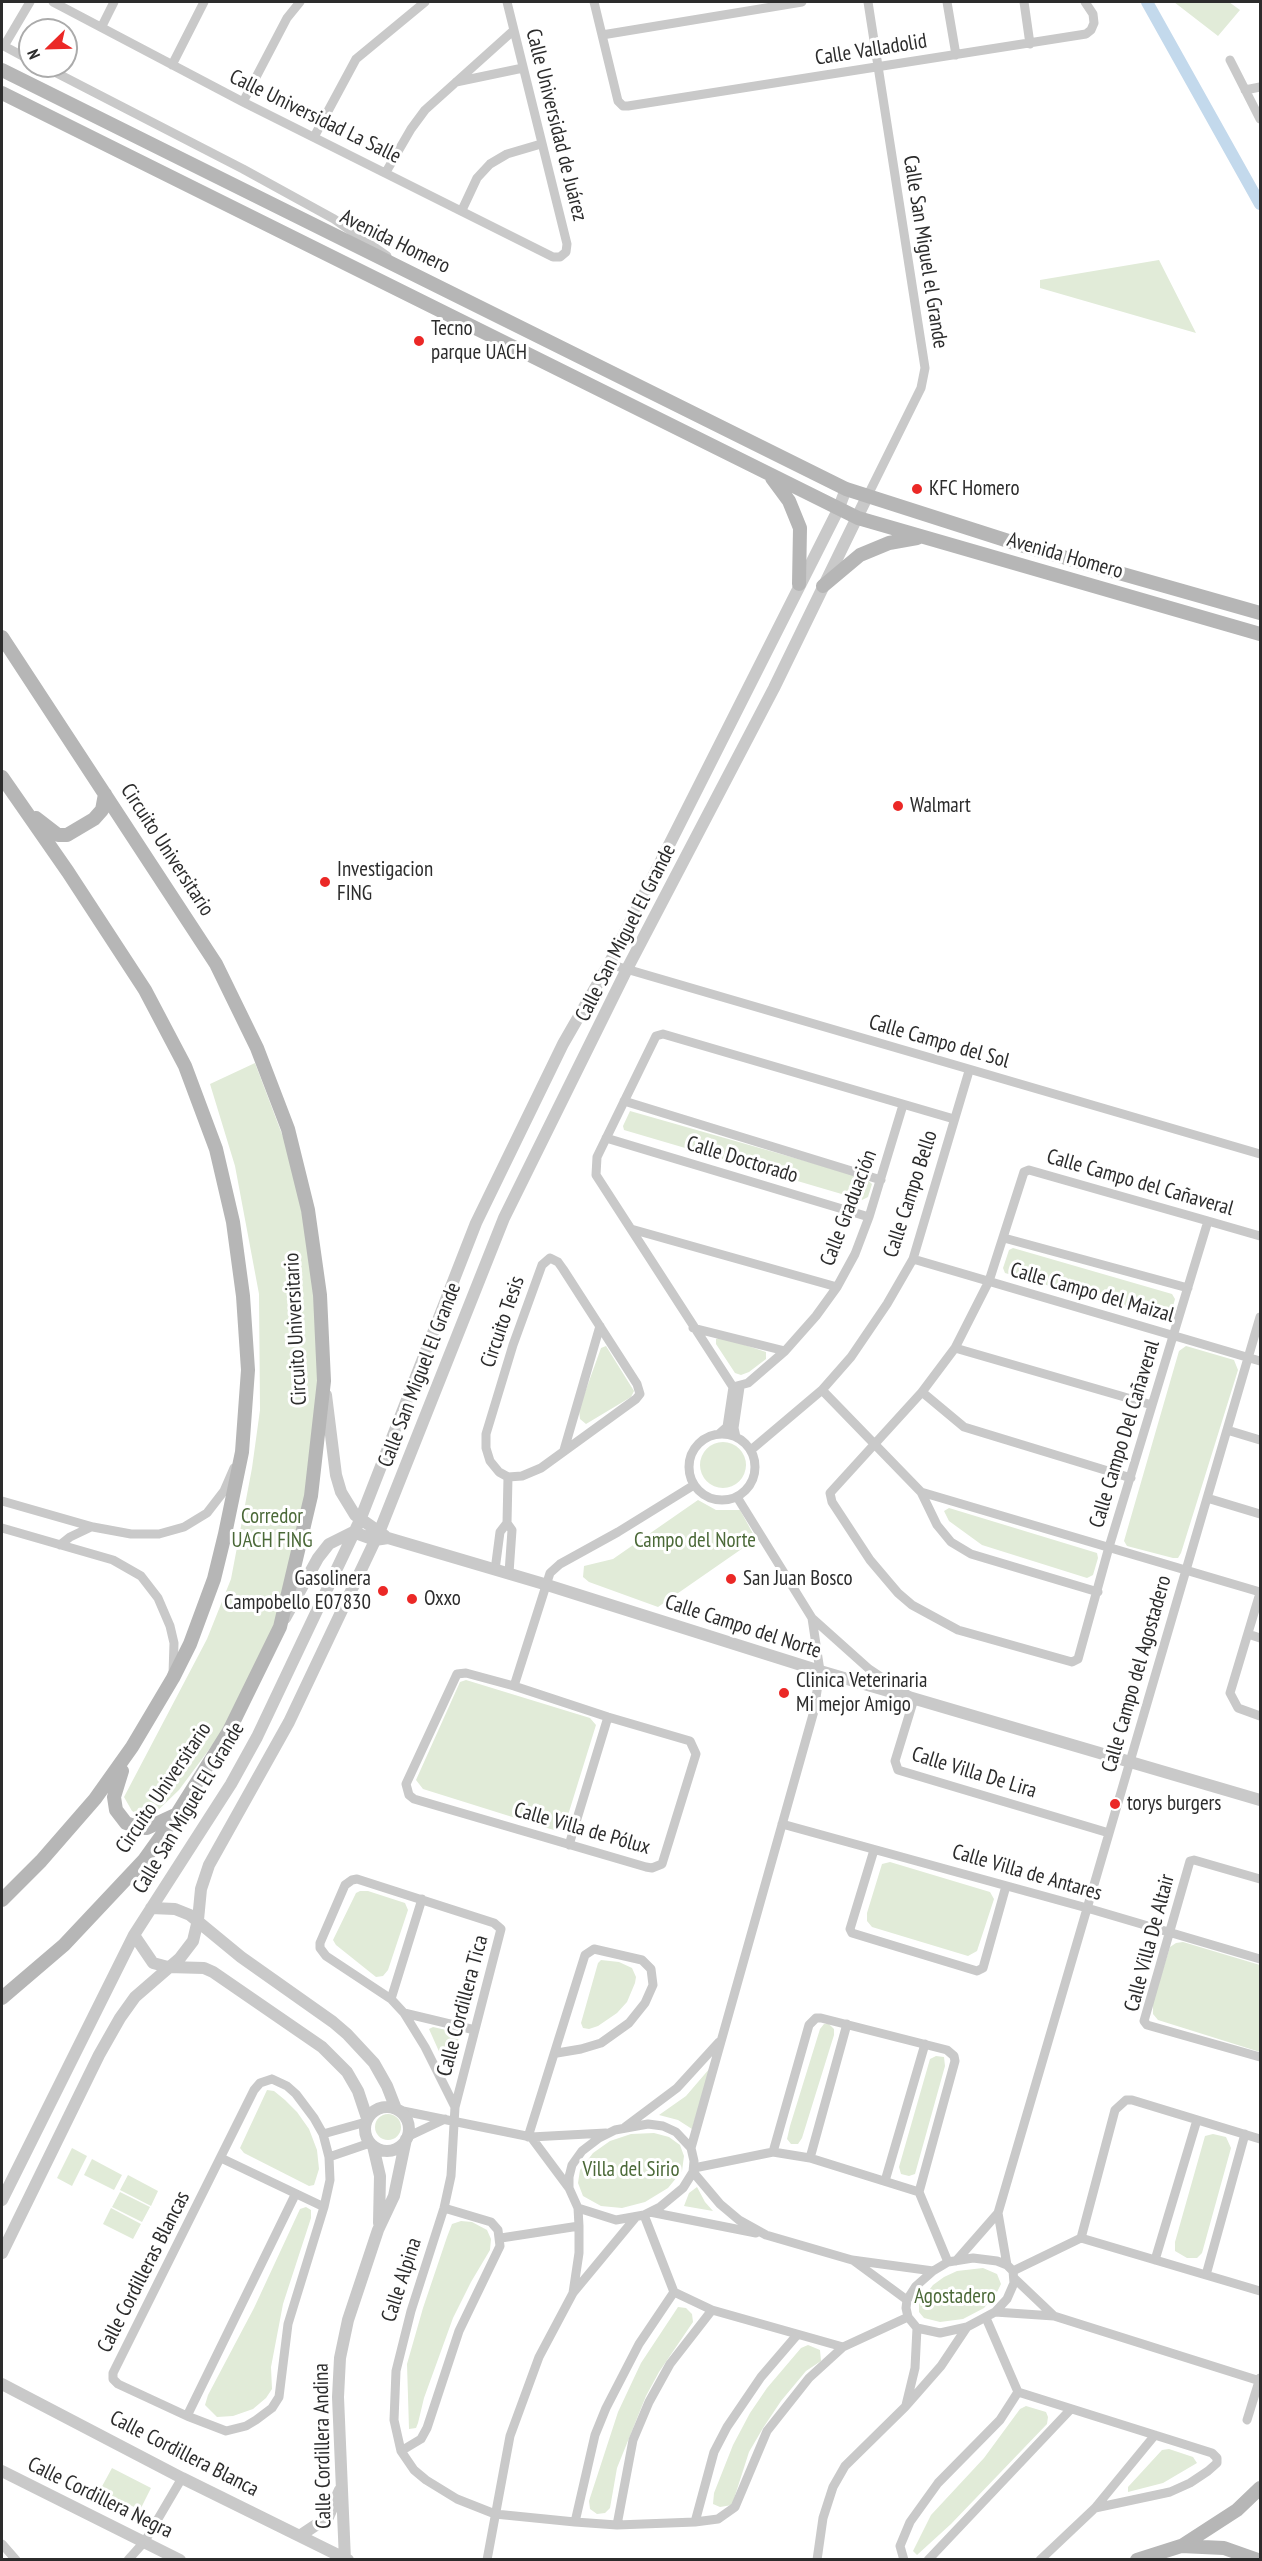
<!DOCTYPE html>
<meta charset="utf-8">
<style>
body{margin:0}
#map{position:relative;width:1262px;height:2561px;overflow:hidden;background:#fff;font-family:"PT Sans Narrow",sans-serif}
canvas{display:block}
.frame{position:absolute;inset:0;border:3px solid #2c2c2c;pointer-events:none}
.north{position:absolute;left:18px;top:18px;width:60px;height:60px;box-sizing:border-box;background:#fff;border:2px solid #ababab;border-radius:50%;rotate:247deg;font-size:16px;font-weight:700;line-height:24px;text-align:center;color:#2c2c2c}
.north::after{content:'';display:block;margin:auto;width:21px;height:27px;background:#eb2826;clip-path:polygon(50% 0,100% 100%,50% 72%,0 100%)}
</style>
<div id="map">
<canvas width="1262" height="2561"></canvas>
<div class="frame"></div>
<div class="north">N</div>
</div>
<script>
const c = document.querySelector('canvas').getContext('2d');
c.lineJoin = 'round';
function paint(path, color) { c.fillStyle = color; c.fill(path, 'evenodd'); }
const poly = rows => new Path2D(rows.map(r => 'M' + r).join(''));
function strokePath(path, color, width, dash) { c.strokeStyle = color; c.lineWidth = width; c.lineCap = dash ? 'butt' : 'round'; c.setLineDash(dash || []); c.stroke(path); }
function label(font, color, halo, rows, align = 'center') {
  c.font = font + ' "PT Sans Narrow",sans-serif'; c.lineWidth = 6; c.setLineDash([]); c.textBaseline = 'middle'; c.strokeStyle = halo; c.fillStyle = color; for (const [text, x, y, turn = 0] of rows) {
    c.save(); c.translate(x, y); c.rotate((+turn || 0) * Math.PI / 180); c.textAlign = isNaN(turn) ? turn : align; if (halo) c.strokeText(text, 0, 0); c.fillText(text, 0, 0); c.restore();
  }
}
paint(poly([
 [1174,2,1229,2,1240,10,1218,36],
 [1159,260,1196,333,1040,288,1040,280],
 [255,1063,291,1158,309,1249,317,1334,317,1396,309,1487,275,1623,231,1720,179,1790,148,1820,132,1811,124,1797,207,1639,231,1579,252,1468,260,1410,259,1294,235,1166,210,1084],
 [630,1111,865,1178,872,1184,868,1197,862,1200,624,1130,623,1126],
 [1013,1248,1172,1294,1175,1299,1170,1317,1164,1319,1005,1273,1003,1268,1009,1250],
 [721,1337,766,1352,766,1359,749,1372,741,1375,735,1373,716,1344,716,1339],
 [606,1346,634,1391,631,1397,586,1424,580,1419,579,1409,601,1348],
 [1186,1346,1234,1360,1238,1370,1181,1553,1178,1558,1173,1558,1127,1546,1124,1541,1179,1351],
 '700 1465a23 23 0 1 1 46 0a23 23 0 1 1-46 0Z',
 [698,1500,716,1510,740,1510,756,1539,658,1607,589,1582,583,1577,584,1566,613,1559],
 [949,1508,1097,1553,1098,1558,1093,1575,1087,1578,982,1545,949,1521,944,1511],
 [466,1680,590,1718,596,1725,564,1828,557,1831,423,1789,416,1780,460,1682],
 [890,1862,990,1892,994,1899,977,1951,968,1956,872,1927,867,1921,867,1913,882,1864],
 [360,1891,368,1891,405,1903,408,1910,388,1970,383,1976,376,1977,336,1945,333,1940,356,1893],
 [1183,1942,1260,1965,1260,2052,1158,2020,1153,2014,1153,2001,1170,1947,1176,1943],
 [601,1960,619,1962,632,1968,636,1977,635,1983,627,2002,617,2013,598,2026,589,2029,583,2028,581,2023,598,1963],
 [824,2024,829,2024,834,2029,834,2035,802,2138,798,2144,791,2144,787,2139,790,2126,820,2029],
 [433,2027,455,2032,459,2037,449,2074,429,2029],
 [936,2056,944,2057,945,2066,915,2174,909,2176,901,2174,899,2167,930,2059],
 [710,2068,692,2129,678,2120,659,2115,686,2096],
 [267,2090,274,2091,285,2100,297,2112,309,2129,317,2150,319,2169,314,2185,309,2186,244,2153,240,2148],
 '375 2127a13 13 0 1 1 26 0a13 13 0 1 1-26 0Z',
 [654,2133,669,2137,680,2145,684,2156,682,2171,668,2188,645,2202,622,2208,601,2206,583,2196,578,2183,580,2170,593,2153,610,2141,631,2134],
 [1213,2134,1226,2137,1231,2148,1202,2253,1197,2258,1187,2258,1175,2251,1175,2242,1205,2136],
 [72,2148,87,2156,72,2186,57,2178],
 [92,2159,122,2175,114,2190,84,2175],
 [128,2175,158,2191,151,2206,120,2190],
 [697,2187,705,2202,713,2211,684,2206,689,2193],
 [120,2192,150,2207,142,2222,112,2207],
 [306,2207,311,2210,311,2218,283,2304,271,2367,272,2389,266,2398,253,2409,233,2416,217,2417,205,2405,208,2395,254,2308,300,2209],
 [111,2208,141,2224,133,2239,103,2224],
 [461,2221,472,2222,487,2230,491,2239,490,2250,471,2282,453,2318,424,2398,418,2423,416,2428,409,2429,407,2364,423,2308,447,2237,452,2224],
 [983,2268,997,2274,1001,2284,996,2294,984,2308,963,2319,940,2322,924,2318,919,2312,919,2303,933,2285,944,2277,957,2271],
 [678,2307,686,2308,692,2314,693,2322,659,2372,646,2396,617,2468,610,2508,605,2513,597,2514,590,2509,589,2501,618,2412,641,2363],
 [808,2345,820,2350,821,2361,806,2371,781,2401,763,2428,749,2452,732,2505,720,2507,713,2504,714,2493,733,2445,750,2413,767,2388,801,2348],
 [1026,2406,1046,2412,1048,2417,1047,2424,951,2524,917,2555,913,2551,931,2515,984,2458,1020,2409],
 [1169,2449,1193,2457,1197,2463,1163,2483,1128,2492,1128,2487,1162,2450],
 [112,2468,151,2488,140,2510,100,2490]
]), '#e1ebd8');
strokePath(poly([
 [1147,2,1260,204]
]), '#c3d9ec', 12);
strokePath(poly([
 [53,2,243,102,553,257,560,257,566,252,567,244,507,2],
 [594,2,618,101,623,106,628,106,1086,34,1091,30,1094,23,1093,14,1085,2],
 [947,2,956,55],
 [1024,2,1030,44],
 [102,26,114,2],
 [602,35,802,2],
 [2,45,30,60],
 [4,46,30,2],
 [1230,60,1260,119],
 [172,65,204,2],
 [43,66,243,169,334,219,387,256],
 [456,82,523,68],
 [1245,90,1260,87],
 [243,102,287,18,300,2],
 [314,137,356,59,425,2],
 [386,172,411,129,425,110,514,30],
 [462,210,477,178,490,164,507,154,541,144],
 [867,497,921,388,925,368,868,2],
 [609,964,1260,1154],
 [624,1101,881,1180],
 [903,1105,869,1217,855,1254,837,1287,816,1316,785,1351,748,1383,733,1387,596,1175,597,1157,656,1036,663,1034,954,1119],
 [606,1138,869,1217],
 [1208,1221,1109,1547,1078,1659,1072,1662,958,1630,912,1605,898,1593,870,1560,832,1502,830,1493,922,1392,955,1348,989,1281,1024,1172,1029,1170,1208,1221,1260,1236],
 [631,1229,837,1287],
 [1004,1238,1188,1288],
 [550,1258,558,1262,563,1269,637,1384,640,1394,636,1399,541,1468,522,1476,508,1477,499,1472,490,1461,486,1448,486,1434,513,1345,542,1265,550,1258],
 [913,1259,1260,1361],
 [693,1328,785,1351],
 [955,1348,1152,1405],
 [822,1390,921,1492,937,1525,951,1542,971,1554,1098,1592],
 [922,1392,964,1427,1131,1478],
 [1227,1430,1260,1440],
 '689 1467a33 33 0 1 1 66 0a33 33 0 1 1-66 0Z',
 [719,1434,727,1427,733,1387],
 [736,1437,734,1428,740,1387],
 [564,1450,600,1326],
 [751,1450,822,1390,851,1357,887,1304,913,1259,969,1071],
 [921,1492,1260,1592],
 [737,1497,812,1618,869,1669,914,1699,895,1761,898,1770,1109,1833],
 [1207,1498,1260,1514],
 [2,1501,93,1527,131,1534,159,1534,184,1527,207,1513,224,1491,234,1468],
 [507,1523,512,1530,509,1573],
 [2,1528,113,1560,141,1576,158,1598,170,1626,174,1643,173,1674],
 [60,1545,70,1537,91,1527],
 [495,1570,500,1532,507,1523,508,1477],
 [1260,1593,1230,1693,1238,1708,1260,1716],
 [1248,1634,1260,1638],
 [514,1686,608,1717,690,1741,696,1754,662,1864,652,1868,646,1867,414,1799,409,1795,406,1784,457,1674,466,1673,514,1686,550,1573,560,1564,618,1532,694,1485],
 [782,1824,1087,1908,1260,1959],
 [569,1845,608,1717],
 [874,1850,850,1929,852,1933,977,1971,983,1968,1006,1886],
 [1260,1879,1194,1860,1190,1861,1144,2021,1147,2025,1260,2057],
 [391,1999,422,1899],
 [404,2013,475,2030],
 [272,2079,287,2086,296,2094,314,2118,323,2134,329,2157,330,2180,324,2207,288,2324,279,2397,272,2408,256,2420,246,2426,226,2431,187,2416,118,2384,113,2379,113,2373,254,2090,260,2083,272,2079],
 [455,2107,425,2047,404,2013,391,1999,326,1956,320,1948,320,1943,345,1885,352,1880,357,1879,494,1923,501,1929,455,2107,451,2176,444,2208,411,2311,396,2371,394,2420,401,2451,414,2470,426,2480,457,2499,495,2514,575,2522,617,2525,695,2522,718,2519,735,2507,767,2431,809,2378,843,2347,908,2317],
 [398,2110,531,2137,606,2133],
 [625,2127,677,2088,719,2042],
 [323,2134,366,2122],
 [407,2137,445,2119],
 [528,2137,585,1955,594,1949,642,1960,651,1969,653,1985,645,2003,629,2023,601,2043,581,2049,557,2053],
 [531,2137,569,2188],
 [691,2148,814,1711,820,1671,812,1618],
 [773,2152,809,2025,816,2018,821,2018,947,2050,954,2056,955,2061,919,2192],
 [329,2157,370,2143],
 [221,2158,324,2207],
 [810,2158,847,2024],
 [694,2168,773,2152,810,2158,919,2192,948,2262],
 [693,2172,720,2204,739,2220,766,2235,852,2260,933,2271],
 [885,2181,925,2044],
 [650,2212,756,2233],
 [998,2213,1007,2265],
 [644,2215,674,2292,712,2310,843,2347],
 [501,2238,579,2226],
 [1081,2238,1260,2291],
 [973,2258,997,2261,1007,2265,1013,2271,1014,2283,1007,2299,995,2312,967,2327,940,2333,917,2328,908,2317,906,2308,907,2300,916,2286,933,2271,948,2262,973,2258],
 [1155,2260,1197,2120],
 [854,2261,907,2300],
 [956,2261,998,2213,1260,1317],
 [1013,2271,1081,2238,1115,2110,1126,2100,1132,2100,1260,2139],
 [1206,2275,1245,2134],
 [1014,2278,1054,2316],
 [573,2293,579,2253,579,2226,578,2208,569,2188,569,2177,572,2165,582,2151,599,2138,615,2130,648,2124,663,2126,676,2132,691,2148,694,2161,693,2172,683,2188,660,2207,644,2215,616,2220,578,2208],
 [995,2312,1054,2316,1260,2381],
 [1018,2392,1212,2453,1217,2458,1217,2463,1208,2471,1190,2483,1170,2492,1095,2508],
 [906,2405,915,2368,917,2328],
 [187,2416,295,2195],
 [1247,2420,1260,2378],
 [401,2451,421,2439,427,2428,459,2331,500,2246,498,2230,491,2222,444,2208],
 [575,2522,595,2435,606,2408,639,2344,674,2292],
 [695,2522,714,2452,727,2427,761,2377,797,2335],
 [617,2525,633,2440,649,2402,670,2364,712,2310],
 [2,2544,16,2560],
 [128,2560,145,2541,182,2478],
 [487,2560,510,2436,539,2357,573,2293,636,2217],
 [817,2560,823,2518,833,2487,845,2466,905,2407,941,2366,967,2327],
 [904,2560,900,2546,910,2522,938,2483,1000,2420,1018,2392,986,2318],
 [928,2560,1070,2410],
 [1040,2560,1095,2508,1155,2435]
]), '#c9c9c9', 9);
strokePath(poly([
 [326,1395,336,1475,341,1492,355,1515,385,1536],
 [285,1618,318,1558,329,1544,353,1532,375,1540,388,1538,544,1584,820,1671,1260,1800],
 [151,1908,175,1909,190,1915,241,1957,333,2022,347,2034,374,2063,387,2086,396,2109],
 [134,1935,153,1963,168,1967,204,1968,213,1972,322,2047,347,2072,358,2091,367,2118],
 '365 2129a22 22 0 1 1 44 0a22 22 0 1 1-44 0Z',
 [373,2146,380,2176,379,2223],
 [2,2200,134,1935,231,1784,257,1737,360,1520,476,1223,563,1044,609,964,838,510,846,489],
 [2,2253,99,2055,120,2018,135,1997,180,1958,193,1941,198,1920,201,1889,209,1865,289,1722,380,1530,504,1218,627,969,774,688,867,497],
 [2,2384,182,2478,348,2560],
 [2,2471,180,2560],
 [301,2535,328,2517,340,2490],
 [345,2560,338,2397,340,2358,348,2320,378,2230,394,2196,406,2139]
]), '#c9c9c9', 12);
strokePath(poly([
 [2,70,846,489,1024,546,1260,613],
 [2,93,858,518,1260,634],
 [772,478,789,501,800,528,799,584],
 [823,586,860,555,889,543,917,538],
 [2,637,216,964,257,1048,288,1129,308,1210,320,1295,324,1381,311,1496,280,1627,229,1731,177,1814,144,1860,64,1945,2,1998],
 [2,777,68,872,145,990,185,1066,216,1149,233,1222,243,1296,248,1370,242,1452,225,1534,214,1579,190,1644,173,1678,132,1747,95,1799,41,1861,2,1900],
 [36,818,58,835,67,835,94,819,102,810,105,794],
 [122,1771,114,1797,116,1810,126,1823,140,1828,147,1828,175,1815],
 [1183,2545,1237,2510,1260,2488],
 [1137,2560,1181,2546,1224,2548,1258,2560]
]), '#b6b6b6', 14);
for (const [x, y, r, color] of [
 [419,341,6,"#eb2826"],
 [917,489,6,"#eb2826"],
 [898,806,6,"#eb2826"],
 [325,882,6,"#eb2826"],
 [731,1579,6,"#eb2826"],
 [383,1591,6,"#eb2826"],
 [412,1599,6,"#eb2826"],
 [784,1693,6,"#eb2826"],
 [1115,1804,6,"#eb2826"]
]) { const dot = new Path2D(); dot.arc(x, y, r, 0, 2 * Math.PI); c.fillStyle = color; c.fill(dot); strokePath(dot, '#fff', 2); }
label('21px', '#2c2c2c', '#fff', [
 ["Calle Valladolid",871,50,-9],
 ["Calle Universidad La Salle",315,117,26],
 ["Calle Universidad de Juárez",556,125,76],
 ["Avenida Homero",395,242,26],
 ["Calle San Miguel el Grande",925,252,81],
 ["Avenida Homero",1065,556,16],
 ["Circuito Universitario",167,850,57],
 ["Calle San Miguel El Grande",626,933,-63],
 ["Calle Campo del Sol",939,1042,16],
 ["Calle Doctorado",742,1160,17],
 ["Calle Campo del Cañaveral",1140,1183,16],
 ["Calle Campo Bello",911,1194,-72],
 ["Calle Graduación",849,1208,-69],
 ["Calle Campo del Maizal",1092,1293,16],
 ["Circuito Tesis",503,1322,-71],
 ["Circuito Universitario",296,1329,-93],
 ["Calle San Miguel El Grande",420,1375,-69],
 ["Calle Campo Del Cañaveral",1125,1434,-73],
 ["Calle Campo del Norte",743,1627,18],
 ["Calle Campo del Agostadero",1137,1674,-74],
 ["Calle Villa De Lira",974,1773,17],
 ["Circuito Universitario",164,1788,-56],
 ["Calle San Miguel El Grande",189,1808,-59],
 ["Calle Villa de Pólux",582,1829,16],
 ["Calle Villa de Antares",1027,1873,16],
 ["Calle Villa De Altair",1150,1943,-75],
 ["Calle Cordillera Tica",463,2006,-75],
 ["Calle Cordilleras Blancas",144,2272,-63],
 ["Calle Alpina",402,2280,-72],
 ["Calle Cordillera Andina",323,2446,-91],
 ["Calle Cordillera Blanca",184,2454,27],
 ["Calle Cordillera Negra",100,2498,26]
]);
label('21px', '#2c2c2c', '#fff', [
 ["Tecno",431,329],
 ["parque UACH",431,353],
 ["KFC Homero",929,489],
 ["Walmart",910,806],
 ["Investigacion",337,870],
 ["FING",337,894],
 ["Gasolinera",371,1579,"right"],
 ["Campobello E07830",371,1603,"right"],
 ["San Juan Bosco",743,1579],
 ["Oxxo",424,1599],
 ["Clinica Veterinaria",796,1681],
 ["Mi mejor Amigo",796,1705],
 ["torys burgers",1127,1804]
], 'left');
label('21px', '#4b6938', '#fff', [
 ["Corredor",272,1517],
 ["UACH FING",272,1541],
 ["Campo del Norte",695,1541],
 ["Villa del Sirio",631,2170],
 ["Agostadero",955,2297]
]);
</script>
